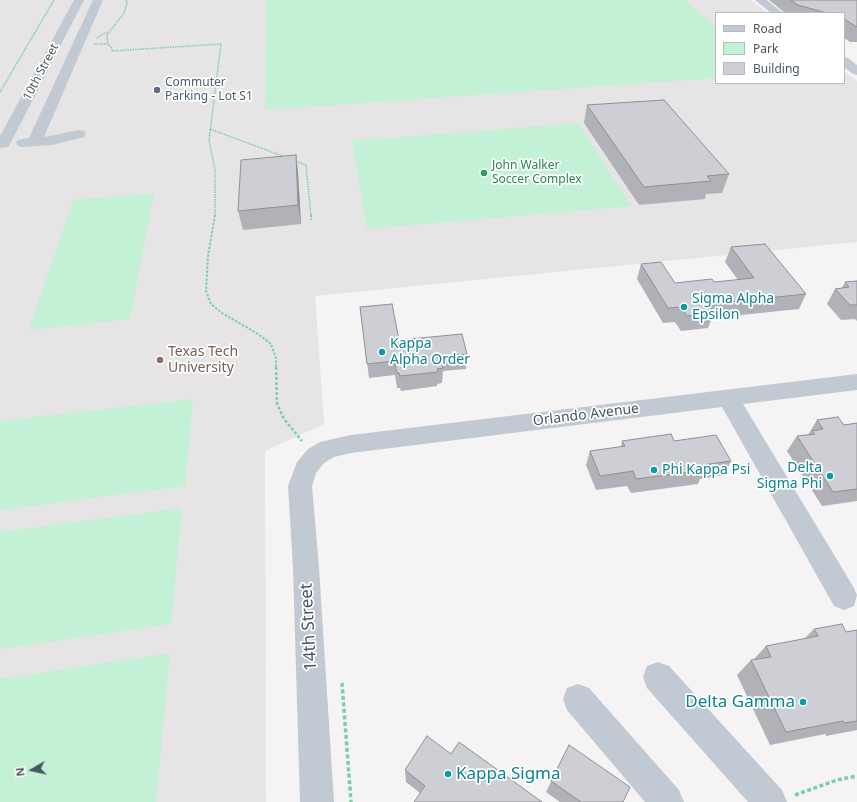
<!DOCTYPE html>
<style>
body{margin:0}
#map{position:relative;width:857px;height:802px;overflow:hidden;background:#f5f3f3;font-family:"Noto Sans",sans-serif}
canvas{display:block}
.legend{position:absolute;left:715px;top:12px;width:130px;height:72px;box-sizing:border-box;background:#fff;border:1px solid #b7bbc0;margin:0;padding:5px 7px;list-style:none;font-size:12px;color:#4a5661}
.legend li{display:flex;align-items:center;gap:8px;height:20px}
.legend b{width:20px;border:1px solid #b7bbc0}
.north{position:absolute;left:12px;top:750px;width:40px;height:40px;-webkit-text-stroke:3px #fff;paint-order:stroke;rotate:261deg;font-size:11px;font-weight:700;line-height:16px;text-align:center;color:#4a5661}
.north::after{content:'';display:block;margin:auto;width:14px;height:18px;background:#4a5661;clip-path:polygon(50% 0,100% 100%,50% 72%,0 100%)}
</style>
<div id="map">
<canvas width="857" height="802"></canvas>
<ul class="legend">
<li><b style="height:5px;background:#c1cad2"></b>Road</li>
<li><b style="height:11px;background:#c3f1d5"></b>Park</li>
<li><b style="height:11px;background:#cdcfd5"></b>Building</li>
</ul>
<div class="north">N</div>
</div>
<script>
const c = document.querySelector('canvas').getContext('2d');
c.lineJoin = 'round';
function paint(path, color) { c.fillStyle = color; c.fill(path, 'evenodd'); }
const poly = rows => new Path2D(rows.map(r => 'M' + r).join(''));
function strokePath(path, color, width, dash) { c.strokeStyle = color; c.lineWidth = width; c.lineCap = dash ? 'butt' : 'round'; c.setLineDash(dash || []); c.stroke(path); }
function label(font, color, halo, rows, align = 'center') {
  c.font = font + ' "Noto Sans",sans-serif'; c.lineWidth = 3.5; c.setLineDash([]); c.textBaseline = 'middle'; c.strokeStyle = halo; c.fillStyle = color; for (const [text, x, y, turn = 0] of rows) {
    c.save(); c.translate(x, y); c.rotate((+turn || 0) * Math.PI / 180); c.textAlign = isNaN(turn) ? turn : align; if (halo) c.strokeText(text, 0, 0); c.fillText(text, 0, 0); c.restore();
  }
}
paint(poly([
 [0,0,751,0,768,13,716,13,716,83,844,83,844,71,857,81,857,242,315,296,324,424,265,451,266,802,0,802]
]), '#e6e4e5');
paint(poly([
 [266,0,685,0,716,27,716,78,265,110],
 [578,123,631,206,367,229,352,141],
 [154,193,130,319,29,330,73,200],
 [193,399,185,486,0,510,0,421],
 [182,508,171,624,0,649,0,532],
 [170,653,156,802,0,802,0,679]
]), '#c3f1d5');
strokePath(poly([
 [126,0,127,3,124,13,107,35,108,45,112,48,112,51,221,44,209,140,215,170,215,216],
 [97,38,107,32],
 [94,44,107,44],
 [0,92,54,0],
 [210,129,285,157],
 [293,160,306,165,311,216]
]), '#7ad0a6', 1.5, [1.5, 1]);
strokePath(poly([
 [215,215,208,256,206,291,211,304,222,313,258,334,271,344,276,358,276,368],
 [311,215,311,220]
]), '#7ad0a6', 2, [2.5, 1.5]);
strokePath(poly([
 [276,367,277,404,284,419,302,441]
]), '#7ad0a6', 2.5, [3, 2]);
strokePath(poly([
 [342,683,351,802],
 [795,795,837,780,857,776]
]), '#7ad0a6', 3.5, [4, 2.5]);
paint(poly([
 [74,0,84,0,10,144,8,147,0,148,0,136,74,0],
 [93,0,103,0,44,137,79,130,84,131,86,134,84,137,52,145,23,147,18,146,16,143,18,140,29,138,93,0],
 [755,0,767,0,783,13,771,13,755,0],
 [844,57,848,58,857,65,857,75,853,74,844,67,844,57],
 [857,374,857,390,743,404,854,588,857,595,854,606,844,610,834,606,722,407,351,453,334,457,324,463,316,473,312,486,319,568,334,802,300,802,293,568,288,486,297,462,308,449,320,442,351,435,857,374],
 [658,662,669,666,782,790,787,802,748,802,647,688,643,677,647,666,658,662],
 [578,684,589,688,679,790,684,802,645,802,567,710,563,699,567,688,578,684]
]), '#c1cad2');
paint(poly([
 [769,0,857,0,857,42,850,42,844,38,844,13,785,13],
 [587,105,729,174,722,193,706,194,705,199,639,205,584,123],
 [296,155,298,173,301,224,243,230,238,211],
 [731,247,806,294,799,309,712,318,708,328,681,331,675,322,663,323,637,279,641,264,675,283,714,282,738,280,725,262],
 [857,281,857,321,855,319,841,320,827,304,835,289,842,288,845,282],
 [360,307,399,340,467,354,466,369,443,371,442,383,437,384,437,386,401,391,400,388,397,388,395,375,369,378],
 [817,420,844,425,857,423,857,501,822,506,787,451,797,436,808,435],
 [622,441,674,441,731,461,724,475,700,479,698,484,631,493,627,486,596,490,586,465,590,451,621,447],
 [814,629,846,632,857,630,857,730,826,736,825,734,770,745,737,675,751,660,753,660,766,646,804,639],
 [569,745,623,802,560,802,546,792],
 [451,754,420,793,406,782,405,770]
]), '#b0b2b7');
paint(poly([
 [296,155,298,173,301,224,298,205]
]), '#909195');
const building = poly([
 [791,0,857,0,857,27,844,19,844,13,827,13,798,5,791,0],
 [664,100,729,174,707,176,711,181,644,187,587,105,664,100],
 [296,155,298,205,238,211,241,160,296,155],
 [765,244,806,294,708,304,714,313,687,316,681,307,668,308,641,264,661,262,675,283,712,279,714,282,754,278,731,247,765,244],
 [857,281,857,305,850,305,835,289,849,287,845,282,857,281],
 [392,304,399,340,462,334,467,354,440,357,443,368,437,369,438,372,400,376,399,373,397,373,394,361,367,364,360,307,392,304],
 [838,417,844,425,857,423,857,489,833,492,797,436,815,434,812,431,823,429,817,420,838,417],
 [671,434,674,441,716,435,731,461,703,465,705,470,636,479,633,471,600,476,590,451,625,446,622,441,671,434],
 [842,624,846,632,857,630,857,721,844,723,843,721,786,732,751,660,771,657,766,646,818,636,814,629,842,624],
 [427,736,451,754,459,742,542,802,414,802,425,786,405,770,427,736],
 [569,745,630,787,623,802,581,802,551,781,569,745]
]);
paint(building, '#cdcfd5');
strokePath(building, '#909195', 1);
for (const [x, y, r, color] of [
 [157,90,4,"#5c6f8a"],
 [484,173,4,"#2e9e5b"],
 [684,307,4,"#0f9aa8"],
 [382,352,4,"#0f9aa8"],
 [160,360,4,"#8d6e63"],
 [654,470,4,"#0f9aa8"],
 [830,476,4,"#0f9aa8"],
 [803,702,4,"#0f9aa8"],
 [448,774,4,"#0f9aa8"]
]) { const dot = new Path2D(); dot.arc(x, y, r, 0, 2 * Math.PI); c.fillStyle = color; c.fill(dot); strokePath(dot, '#fff', 1.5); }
label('12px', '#4a5661', '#fff', [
 ["10th Street",41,72,-62]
]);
label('12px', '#4e5e75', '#fff', [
 ["Commuter",165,83],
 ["Parking - Lot S1",165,97]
], 'left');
label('12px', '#27864d', '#fff', [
 ["John Walker",492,166],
 ["Soccer Complex",492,180]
], 'left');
label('14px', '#0d838f', '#fff', [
 ["Sigma Alpha",692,299],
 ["Epsilon",692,315],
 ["Kappa",390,344],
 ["Alpha Order",390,360],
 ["Delta",822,468,"right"],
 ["Sigma Phi",822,484,"right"],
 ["Phi Kappa Psi",662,470]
], 'left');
label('14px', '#785e54', '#fff', [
 ["Texas Tech",168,352],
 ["University",168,368]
], 'left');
label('14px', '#4a5661', '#fff', [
 ["Orlando Avenue",586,415,-7]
]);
label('17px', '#4a5661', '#fff', [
 ["14th Street",309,627,-93]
]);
label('17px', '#0d838f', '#fff', [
 ["Delta Gamma",795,702],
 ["Kappa Sigma",456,774,"left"]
], 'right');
</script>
